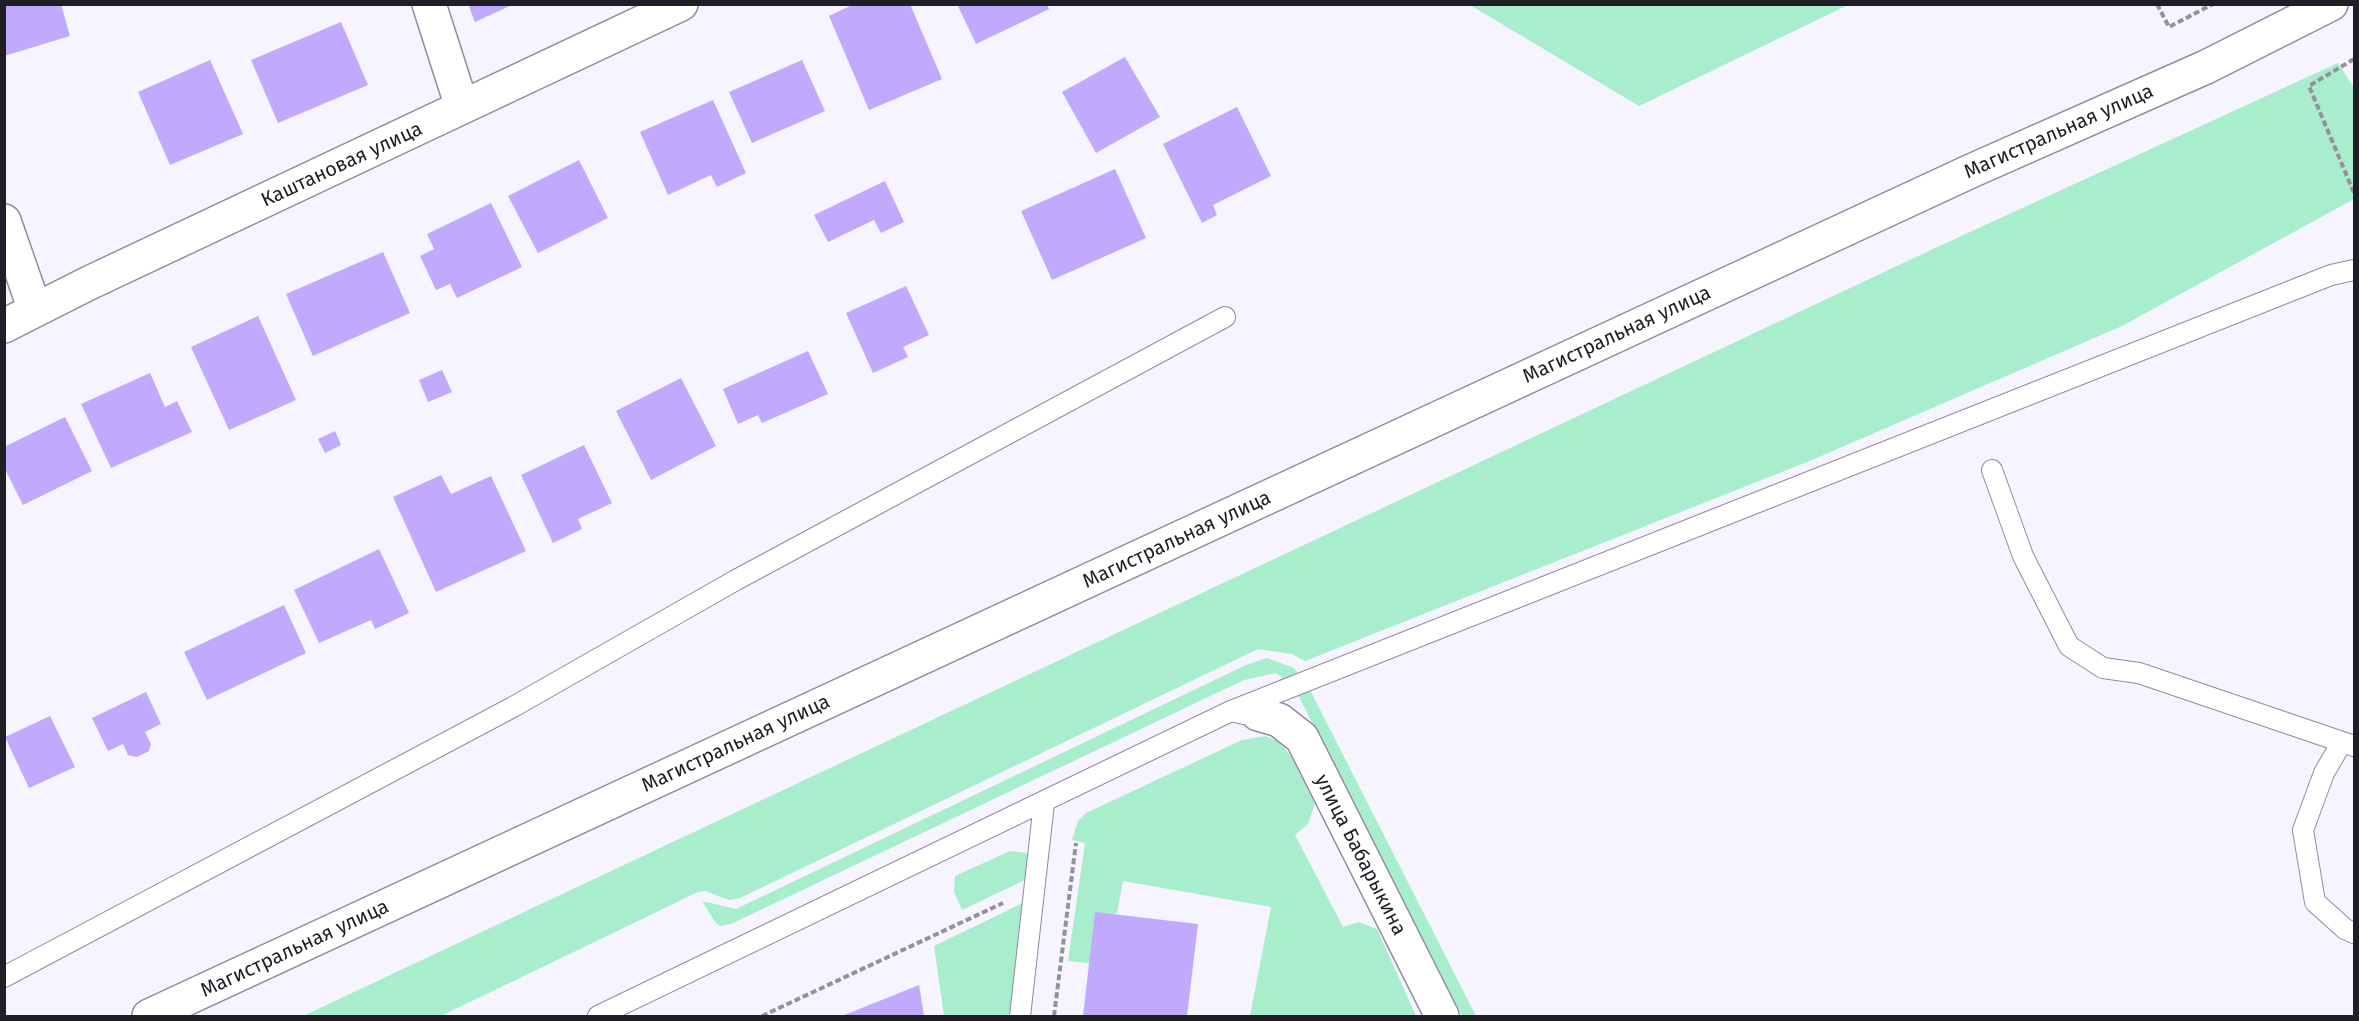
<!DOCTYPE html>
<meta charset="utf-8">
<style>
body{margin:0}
#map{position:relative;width:2359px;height:1021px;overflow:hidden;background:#f6f4fe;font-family:"Fira Sans",sans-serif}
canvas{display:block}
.frame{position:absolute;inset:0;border:6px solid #1f1d26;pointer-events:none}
</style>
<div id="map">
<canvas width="2359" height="1021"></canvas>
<div class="frame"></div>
</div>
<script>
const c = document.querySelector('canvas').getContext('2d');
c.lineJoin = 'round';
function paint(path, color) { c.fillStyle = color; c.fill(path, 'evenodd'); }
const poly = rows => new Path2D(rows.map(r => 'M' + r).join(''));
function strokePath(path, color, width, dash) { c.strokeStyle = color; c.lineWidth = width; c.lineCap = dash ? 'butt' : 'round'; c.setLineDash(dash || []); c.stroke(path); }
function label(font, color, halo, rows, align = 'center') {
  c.font = font + ' "Fira Sans",sans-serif'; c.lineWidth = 4.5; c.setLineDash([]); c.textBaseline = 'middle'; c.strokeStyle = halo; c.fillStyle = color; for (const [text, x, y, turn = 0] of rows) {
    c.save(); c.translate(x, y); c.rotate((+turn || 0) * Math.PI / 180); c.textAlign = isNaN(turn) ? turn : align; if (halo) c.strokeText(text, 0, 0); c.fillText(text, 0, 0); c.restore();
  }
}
paint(poly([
 [1470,5,1848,5,1639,106],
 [2338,63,2354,88,2354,199,2122,326,1812,460,1305,661,1292,654,1258,649,740,898,729,900,705,891,698,892,441,1016,303,1016,1933,249],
 [1267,658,1294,668,1308,686,1476,1016,1462,1016,1294,687,1276,673,1244,680,731,924,720,926,715,922,702,901,736,909,1246,665],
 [1265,736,1278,741,1292,757,1315,804,1308,824,1295,835,1343,927,1359,922,1377,929,1416,1016,1250,1016,1271,907,1123,881,1117,913,1101,918,1095,964,1068,961,1085,843,1072,840,1078,821,1086,813,1242,740],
 [1010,851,1026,853,1032,865,1029,878,962,910,954,892,955,876],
 [1027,901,1014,1016,944,1016,934,946]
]), '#a8eecd');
paint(poly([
 [4,4,61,4,70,36,4,56],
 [468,4,514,4,475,22],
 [854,4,910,4,942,79,869,110,829,16],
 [957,4,1047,4,1049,9,976,44],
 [341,22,368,85,278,123,251,60],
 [1125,57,1160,117,1096,153,1062,92],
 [210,60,243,134,170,165,138,92],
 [802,60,825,111,752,143,729,92],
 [713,100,746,173,717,187,711,175,668,195,640,132],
 [1237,107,1271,176,1213,205,1217,215,1202,223,1163,144],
 [579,160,608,218,538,253,508,196],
 [1115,169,1146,238,1052,280,1021,211],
 [885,181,904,222,881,233,874,220,828,242,814,215],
 [491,203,522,267,457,298,450,284,436,290,420,256,434,249,427,234],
 [383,252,410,313,313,356,286,294],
 [906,286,929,335,903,347,908,357,873,373,846,313],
 [258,316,296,400,229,430,191,347],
 [808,351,828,394,762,423,758,415,738,424,723,389],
 [442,370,452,392,428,402,419,380],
 [150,373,165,407,177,401,192,432,111,468,81,404],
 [681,378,716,446,651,480,616,411],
 [65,417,92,471,23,505,4,467,4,447],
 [335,431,341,445,325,453,318,439],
 [584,445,612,503,578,519,582,529,553,543,521,475],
 [441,475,451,494,491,476,526,551,436,592,393,497],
 [379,549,409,613,375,629,371,620,319,643,294,590],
 [284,605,306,653,207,700,184,652],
 [146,692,161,724,145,732,151,744,149,751,137,757,128,755,123,744,108,751,92,718],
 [50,716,75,767,29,788,5,737],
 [1095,912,1198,924,1187,1016,1083,1016],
 [919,985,924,1016,842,1016]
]), '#c1aafe');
const service = poly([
 [1992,470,2023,556,2069,646,2103,668,2139,673,2354,746],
 [1231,711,2331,275,2354,270],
 [2342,742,2324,773,2303,830,2315,902,2345,929,2354,933],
 [4,977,513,707,736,580,1225,317],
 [598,1016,1231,711,1244,714],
 [1020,1016,1044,803]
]);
const minor = poly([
 [429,4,462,107],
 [4,221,35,310],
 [4,326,89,283,681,4],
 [1258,714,1279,720,1302,738,1442,1016]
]);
const secondary = poly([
 [149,1016,1971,171,2206,67,2331,4]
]);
strokePath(service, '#908ba2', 22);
strokePath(minor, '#908ba2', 36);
strokePath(secondary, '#908ba2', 36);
strokePath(poly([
 [2157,4,2169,27,2213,4],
 [2354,59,2309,86,2354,193],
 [762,1016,1003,903],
 [1054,1016,1076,843]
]), '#93919a', 4, [6, 3]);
strokePath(service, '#fff', 20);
strokePath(minor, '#fff', 33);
strokePath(secondary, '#fff', 33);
label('20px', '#1f1d26', '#fff', [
 ["Магистральная улица",2059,132,-24],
 ["Каштановая улица",342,165,-25],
 ["Магистральная улица",1617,335,-25],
 ["Магистральная улица",1177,540,-25],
 ["Магистральная улица",736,744,-25],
 ["улица Бабарыкина",1360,855,63],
 ["Магистральная улица",295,949,-25]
]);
</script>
